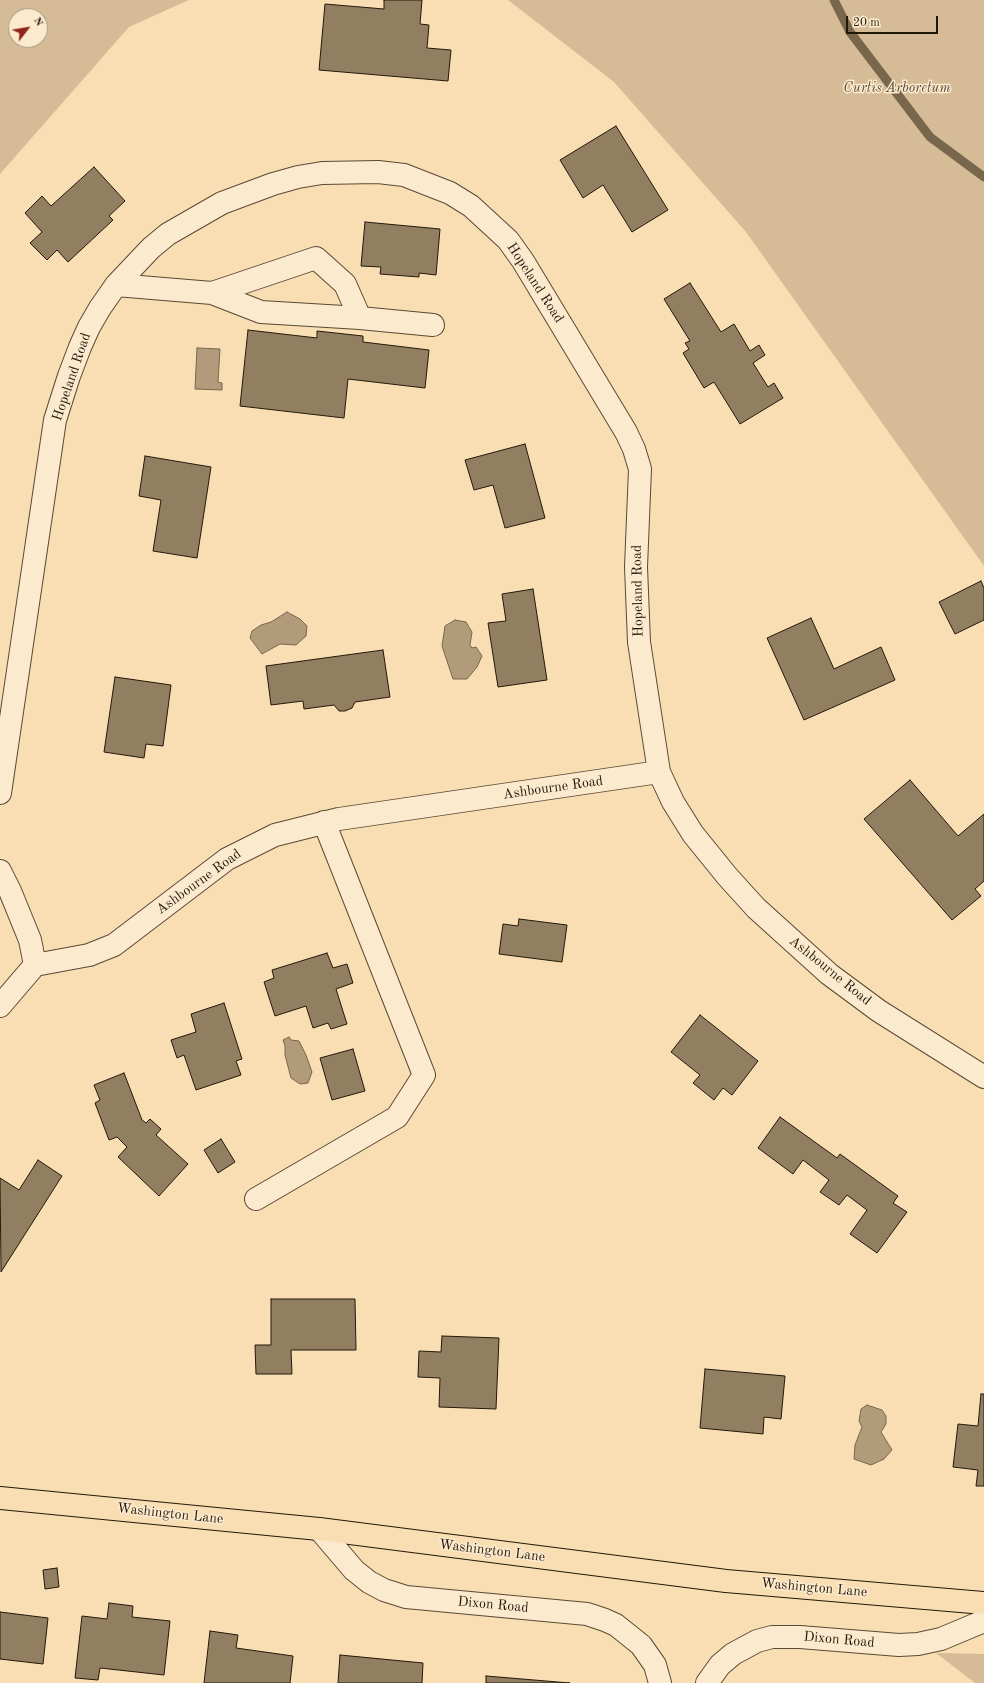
<!DOCTYPE html>
<style>
body{margin:0}
#map{position:relative;width:984px;height:1683px;overflow:hidden;background:#fadeb3;font-family:"Old Standard TT",serif}
canvas{display:block}
.north{position:absolute;left:8px;top:8px;width:40px;height:40px;box-sizing:border-box;background:#fceace;border:1px solid #a59680;border-radius:50%;rotate:59deg;font-size:11px;font-weight:700;line-height:16px;text-align:center;color:#22180a}
.north::after{content:'';display:block;margin:auto;width:14px;height:18px;background:#8f2418;clip-path:polygon(50% 0,100% 100%,50% 72%,0 100%)}
.scale{position:absolute;left:846px;top:16px;width:92px;height:18px;box-sizing:border-box;border:2px solid #22180a;border-top:0;padding-left:5px;font-size:12px;line-height:14px;white-space:nowrap;color:#22180a;-webkit-text-stroke:3px #fceace;paint-order:stroke}
</style>
<div id="map">
<canvas width="984" height="1683"></canvas>
<div class="north">N</div>
<div class="scale">20 m</div>
</div>
<script>
const c = document.querySelector('canvas').getContext('2d');
c.lineJoin = 'round';
function paint(path, color) { c.fillStyle = color; c.fill(path, 'evenodd'); }
const poly = rows => new Path2D(rows.map(r => 'M' + r).join(''));
function strokePath(path, color, width, dash) { c.strokeStyle = color; c.lineWidth = width; c.lineCap = dash ? 'butt' : 'round'; c.setLineDash(dash || []); c.stroke(path); }
function label(font, color, halo, rows, align = 'center') {
  c.font = font + ' "Old Standard TT",serif'; c.lineWidth = 3; c.setLineDash([]); c.textBaseline = 'middle'; c.strokeStyle = halo; c.fillStyle = color; for (const [text, x, y, turn = 0] of rows) {
    c.save(); c.translate(x, y); c.rotate((+turn || 0) * Math.PI / 180); c.textAlign = isNaN(turn) ? turn : align; if (halo) c.strokeText(text, 0, 0); c.fillText(text, 0, 0); c.restore();
  }
}
paint(poly([
 [0,0,189,0,129,27,0,174],
 [16,16,40,16,40,40,16,40],
 [508,0,984,0,984,566,746,232,614,82],
 [936,1653,984,1654,984,1683,975,1683]
]), '#d5bc96');
const water = poly([
 [197,348,220,349,218,382,222,383,222,390,195,389,197,348],
 [287,612,300,619,307,626,306,636,296,645,280,644,262,654,250,638,252,631,261,625,271,622,287,612],
 [455,620,466,622,472,632,470,645,472,648,476,647,482,656,477,667,467,679,453,679,442,646,445,626,455,620],
 [289,1037,291,1040,299,1041,306,1055,312,1072,308,1083,300,1084,291,1078,285,1055,285,1046,283,1040,289,1037],
 [867,1405,882,1410,886,1416,886,1424,881,1432,892,1450,884,1459,871,1465,854,1459,855,1445,862,1427,859,1421,861,1409,867,1405]
]);
paint(water, '#b19b7a');
strokePath(water, '#78674d', 1);
strokePath(poly([
 [834,0,850,32,930,137,984,177]
]), '#78674d', 9);
const building = poly([
 [384,0,422,0,420,24,429,25,427,48,451,50,448,81,319,70,325,4,384,9,384,0],
 [616,126,668,210,632,232,603,185,583,198,560,160,616,126],
 [94,167,125,201,109,216,113,220,68,262,57,250,47,260,30,243,42,232,25,213,42,196,51,206,94,167],
 [365,222,440,229,436,275,419,273,419,277,380,274,381,267,361,266,365,222],
 [690,283,721,332,734,324,750,351,759,345,765,355,753,363,768,387,774,383,783,398,740,424,714,382,704,388,683,353,689,349,685,343,690,341,664,299,690,283],
 [248,330,317,338,317,331,363,336,363,342,429,350,425,388,348,379,344,418,240,406,248,330],
 [525,444,545,518,505,528,493,485,474,490,465,460,525,444],
 [145,456,211,467,197,558,153,551,161,500,139,496,145,456],
 [981,581,984,588,984,620,955,634,939,602,981,581],
 [533,589,547,680,498,687,488,623,506,621,502,594,533,589],
 [811,618,834,669,881,647,895,680,804,720,767,638,811,618],
 [383,650,390,697,355,702,352,708,345,711,339,711,334,705,304,709,303,701,271,705,266,666,383,650],
 [115,677,171,685,163,746,146,744,144,758,104,752,115,677],
 [910,780,958,836,984,814,984,881,975,889,981,896,952,920,864,819,910,780],
 [519,919,567,925,562,962,499,954,503,924,518,926,519,919],
 [327,953,333,968,347,964,353,983,336,989,347,1024,331,1029,328,1023,313,1028,306,1006,275,1016,264,982,274,978,272,970,327,953],
 [224,1003,242,1059,236,1061,241,1075,196,1090,184,1055,177,1058,171,1040,196,1032,191,1014,224,1003],
 [700,1015,758,1061,732,1095,723,1088,714,1100,693,1083,700,1075,671,1052,700,1015],
 [353,1049,365,1091,332,1100,320,1058,353,1049],
 [124,1073,142,1120,146,1123,150,1119,161,1129,156,1135,188,1164,159,1196,118,1157,127,1147,117,1137,109,1140,95,1103,100,1100,94,1085,124,1073],
 [780,1117,837,1158,840,1154,898,1196,893,1203,907,1212,877,1253,850,1234,867,1210,847,1195,839,1205,820,1192,829,1180,803,1160,793,1174,758,1148,780,1117],
 [221,1139,235,1162,218,1173,204,1150,221,1139],
 [38,1160,62,1176,1,1272,0,1178,19,1190,38,1160],
 [271,1299,355,1299,356,1350,291,1350,292,1374,256,1374,255,1345,271,1345,271,1299],
 [442,1336,499,1338,496,1409,439,1407,440,1378,418,1377,419,1351,441,1352,442,1336],
 [705,1369,785,1376,781,1419,764,1417,763,1434,700,1428,705,1369],
 [981,1394,984,1394,984,1486,976,1486,978,1470,953,1467,958,1424,978,1426,981,1394],
 [57,1568,59,1587,45,1589,43,1570,57,1568],
 [109,1603,133,1606,132,1617,170,1621,164,1675,100,1668,98,1680,75,1678,82,1616,107,1619,109,1603],
 [0,1612,48,1618,43,1664,0,1659,0,1612],
 [210,1631,238,1635,236,1648,293,1656,290,1683,204,1683,210,1631],
 [340,1655,423,1663,422,1683,338,1683,340,1655],
 [486,1676,570,1683,486,1683,486,1676]
]);
paint(building, '#927f62');
strokePath(building, '#22180a', 1);
const minor = poly([
 [116,285,212,293,316,258,345,284,360,318,261,312,212,293],
 [360,318,433,325],
 [0,793,55,420,69,376,80,347,89,327,100,308,116,285,151,248,168,234,222,203,273,184,298,177,322,173,378,172,404,175,450,193,471,206,508,240,523,261,626,432,634,449,640,469,636,567,639,642,659,772,673,802,693,834,727,876,756,908,829,974,879,1011,984,1077],
 [0,871,10,891,30,940,35,965,0,1006],
 [35,965,89,955,114,945,227,859,275,835,339,819,659,772],
 [256,1199,397,1117,424,1075,324,822],
 [319,1529,354,1570,369,1582,384,1590,406,1597,587,1614,605,1620,616,1625,641,1645,655,1665,660,1683],
 [707,1683,720,1665,733,1654,757,1641,772,1637,800,1637,899,1645,918,1644,941,1639,984,1621]
]);
const major = poly([
 [0,1498,319,1529,726,1581,984,1603]
]);
strokePath(minor, '#584a34', 24);
strokePath(major, '#22180a', 24);
strokePath(minor, '#fceace', 22);
strokePath(major, '#fadeb3', 22);
label('italic 14px', '#584934', '#fceace', [
 ["Curtis Arboretum",897,88]
]);
label('14px', '#22180a', '#fceace', [
 ["Hopeland Road",535,283,57],
 ["Hopeland Road",72,377,-71],
 ["Hopeland Road",638,591,-91],
 ["Ashbourne Road",553,788,-8],
 ["Ashbourne Road",199,882,-36],
 ["Ashbourne Road",830,971,39],
 ["Washington Lane",170,1514,6],
 ["Washington Lane",492,1551,7],
 ["Washington Lane",814,1588,5],
 ["Dixon Road",493,1605,5],
 ["Dixon Road",839,1640,5]
]);
</script>
